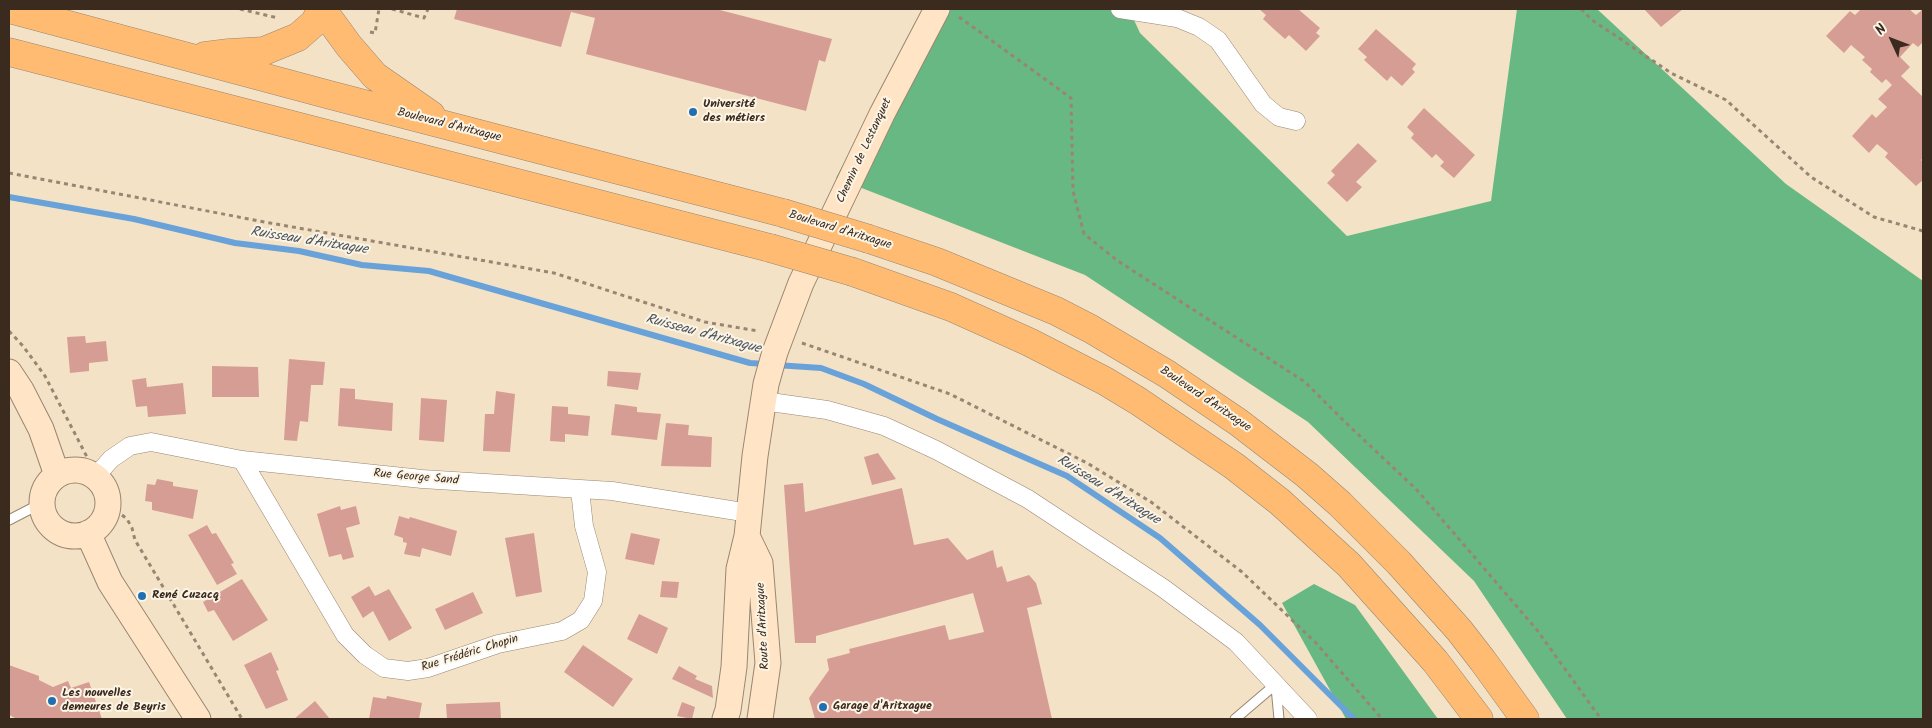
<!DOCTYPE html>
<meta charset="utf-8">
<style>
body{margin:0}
#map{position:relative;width:1932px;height:728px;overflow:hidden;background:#f4e2c7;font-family:Kalam,sans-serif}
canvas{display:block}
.frame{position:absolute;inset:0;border:10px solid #3b2a1e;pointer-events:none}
.north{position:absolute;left:1867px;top:15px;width:50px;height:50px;-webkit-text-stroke:4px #fcf5e5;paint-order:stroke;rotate:313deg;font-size:14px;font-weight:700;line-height:20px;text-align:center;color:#3b2a1e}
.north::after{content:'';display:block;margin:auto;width:18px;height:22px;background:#3b2a1e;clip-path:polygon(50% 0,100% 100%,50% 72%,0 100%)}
</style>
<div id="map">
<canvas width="1932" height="728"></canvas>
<div class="frame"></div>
<div class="north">N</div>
</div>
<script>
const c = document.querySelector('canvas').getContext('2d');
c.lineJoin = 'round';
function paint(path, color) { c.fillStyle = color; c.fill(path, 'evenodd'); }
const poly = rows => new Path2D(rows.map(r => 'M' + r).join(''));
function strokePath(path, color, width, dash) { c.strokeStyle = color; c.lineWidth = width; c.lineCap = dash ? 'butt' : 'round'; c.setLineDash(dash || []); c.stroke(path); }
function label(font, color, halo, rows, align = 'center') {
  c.font = font + ' Kalam,sans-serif'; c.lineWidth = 4; c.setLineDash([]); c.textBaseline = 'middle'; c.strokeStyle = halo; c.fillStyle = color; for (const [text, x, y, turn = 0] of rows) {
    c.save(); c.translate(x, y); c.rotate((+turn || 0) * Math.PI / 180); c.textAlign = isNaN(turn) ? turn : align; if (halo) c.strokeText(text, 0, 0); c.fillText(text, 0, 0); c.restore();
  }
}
paint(poly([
 [927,9,1129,9,1140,33,1347,236,1491,201,1517,9,1597,9,1786,184,1923,281,1923,719,1567,719,1474,581,1308,422,1085,275,836,178],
 [1314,584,1355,605,1438,719,1346,719,1282,603]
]), '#68b884');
strokePath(poly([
 [9,197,134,219,235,243,299,251,362,265,429,271,750,363,766,364],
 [776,365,821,368,864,384,937,419,1067,476,1160,538,1260,625,1354,719]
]), '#69a2d8', 6);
paint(poly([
 [457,9,716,9,832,39,825,62,819,60,806,111,586,54,595,18,571,12,561,47,454,19],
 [1259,9,1298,9,1320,28,1316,33,1320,36,1306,51,1289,35,1285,39,1276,31,1263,19,1266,15],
 [1644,9,1683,9,1661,27],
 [1861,9,1909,9,1916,15,1923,9,1923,42,1918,47,1913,43,1900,57,1910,67,1901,76,1923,97,1923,158,1921,160,1923,162,1923,180,1916,186,1885,157,1888,153,1877,144,1869,153,1852,136,1872,114,1876,118,1887,107,1878,99,1892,85,1886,79,1882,83,1870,72,1872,69,1862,60,1865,57,1851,45,1844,53,1826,36,1850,11,1855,15],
 [1376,29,1416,64,1412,69,1415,72,1402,86,1391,76,1387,81,1364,60,1367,57,1358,49],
 [1424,108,1475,155,1454,178,1440,166,1444,162,1436,154,1432,158,1411,138,1414,134,1407,127],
 [1358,143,1377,161,1356,182,1362,187,1347,202,1327,183,1335,175,1331,171],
 [85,336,86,343,106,341,108,361,89,363,89,371,70,373,67,337],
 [289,359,325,362,323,385,311,385,308,422,300,421,297,441,284,440],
 [212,366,258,367,259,397,212,397],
 [608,371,641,373,638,390,607,386],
 [146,378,147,387,183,383,186,414,148,417,147,406,136,407,132,380],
 [340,388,355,389,355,399,393,403,392,431,338,426],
 [496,391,515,394,510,452,483,451,485,414,494,414],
 [421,398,447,400,444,442,419,440],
 [615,404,637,407,637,412,661,414,657,440,611,435],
 [552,406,568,407,568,414,590,416,588,436,565,434,565,442,550,441],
 [666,423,689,425,688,435,712,437,711,467,661,466],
 [878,453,896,479,872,485,864,457],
 [157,479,173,482,173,486,198,490,193,519,152,510,152,502,145,501,147,484,155,485],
 [803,483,805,512,902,488,914,545,948,538,967,560,993,550,997,568,1002,566,1007,582,1029,575,1036,583,1042,604,1027,608,1052,719,815,719,809,698,829,670,827,659,850,653,849,649,945,625,949,640,984,632,973,593,816,636,816,643,795,643,784,485],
 [340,506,341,510,356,506,360,524,346,528,354,557,343,560,341,554,329,557,317,514],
 [399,516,409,519,410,517,457,531,451,556,422,548,420,557,404,554,407,543,403,542,403,538,394,535],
 [207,525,212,534,216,533,234,563,231,564,237,574,217,585,188,535],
 [534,533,542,592,516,597,505,538],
 [631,533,660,539,654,565,625,559],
 [242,579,268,620,233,641,214,610,208,612,203,602],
 [662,581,679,582,677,598,660,597],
 [369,586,375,596,389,589,412,628,389,641,373,611,363,618,351,597],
 [473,592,483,613,445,630,435,609],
 [639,614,668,628,657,654,627,639],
 [583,645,633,679,613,707,564,672],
 [271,652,279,670,276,671,288,700,266,709,244,665],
 [9,665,39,676,39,680,53,687,68,681,71,688,89,682,102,719,14,719,15,718,9,715],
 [679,666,697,676,695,679,712,686,713,698,672,679],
 [387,696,422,703,419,719,369,719,373,697,386,699],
 [315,701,330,719,294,719],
 [500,702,501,719,447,719,446,704],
 [682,702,695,707,692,719,677,716]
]), '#d69d95');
const lane = poly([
 [9,520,42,503],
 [1276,687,1279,719],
 [1235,719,1276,684]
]);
const street = poly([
 [1120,9,1177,18,1199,27,1218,40,1263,104,1279,117,1296,121],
 [763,401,827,410,884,426,936,450,1028,499,1163,588,1236,642,1308,719],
 [242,460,345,635,365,655,384,668,408,671,428,668,498,644,562,631,581,620,593,601,597,572,584,526,580,490],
 [95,477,111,459,130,446,151,442,242,460,422,479,612,491,749,513]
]);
const secondary = poly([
 [9,372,21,390,41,429,57,475],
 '42 503a33 33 0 1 1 66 0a33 33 0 1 1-66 0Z',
 [88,533,110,582,198,719],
 [747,536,760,563,768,663,760,719],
 [725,719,728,710,734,667,739,569,747,536,755,456,766,384,775,352,801,283,882,114,937,9]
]);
const primary = poly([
 [9,9,330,95,783,213],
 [322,9,349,46,375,76,431,115],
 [9,52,770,248],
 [205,56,229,53,264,51,298,37,315,22,321,9],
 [869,239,937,262,1056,311,1091,329,1167,374,1238,422,1307,475,1340,504,1399,563,1459,630,1483,661,1525,719],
 [853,272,951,307,1029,342,1105,381,1138,401,1234,466,1280,502,1349,565,1435,661,1479,719]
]);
strokePath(lane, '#988672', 11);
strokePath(street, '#988672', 19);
strokePath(secondary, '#988672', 27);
strokePath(primary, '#988672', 29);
strokePath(poly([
 [240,9,278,18],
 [392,9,424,18,428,9],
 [1581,9,1592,20,1671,73,1726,100,1811,177,1874,217,1923,231],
 [959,17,1071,98,1073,191,1084,234,1118,261,1305,382,1346,423,1416,489,1537,630,1601,719],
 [370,32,375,33,379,9],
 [9,173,270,223,554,273,705,322,758,331],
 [9,331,23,346,45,376,87,457],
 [802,343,950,394,1087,463,1151,502,1242,572,1316,643,1382,719],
 [106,515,122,515,127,519,132,528,135,540,242,719]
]), '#988672', 3, [4, 4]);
strokePath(lane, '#fff', 9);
strokePath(street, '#fff', 18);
strokePath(secondary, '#ffe4c6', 25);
strokePath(primary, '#febb71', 28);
const primaryBridge = poly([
 [783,213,869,239],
 [770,248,853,272]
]);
strokePath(primaryBridge, '#988672', 29, []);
strokePath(primaryBridge, '#febb71', 28);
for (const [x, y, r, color] of [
 [693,112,5,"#1f6fb2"],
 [142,596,5,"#1f6fb2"],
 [52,701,5,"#1f6fb2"],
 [823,707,5,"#1f6fb2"]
]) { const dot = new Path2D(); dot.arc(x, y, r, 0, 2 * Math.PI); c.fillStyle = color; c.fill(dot); strokePath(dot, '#fcf5e5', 2); }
label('bold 12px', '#3b2a1e', '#fcf5e5', [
 ["Université",703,105],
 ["des métiers",703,119],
 ["René Cuzacq",152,596],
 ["Les nouvelles",62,694],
 ["demeures de Beyris",62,708],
 ["Garage d'Aritxague",833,707]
], 'left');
label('12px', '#3b2a1e', '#fcf5e5', [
 ["Boulevard d'Aritxague",449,126,14],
 ["Chemin de Lestanquet",865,151,-65],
 ["Boulevard d'Aritxague",840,231,17],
 ["Boulevard d'Aritxague",1205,400,34],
 ["Rue George Sand",416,478,5],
 ["Route d'Aritxague",764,626,-93],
 ["Rue Frédéric Chopin",470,654,-17]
]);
label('italic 14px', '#4b545f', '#fcf5e5', [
 ["Ruisseau d'Aritxague",309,242,9],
 ["Ruisseau d'Aritxague",703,335,15],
 ["Ruisseau d'Aritxague",1108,491,32]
]);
</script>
